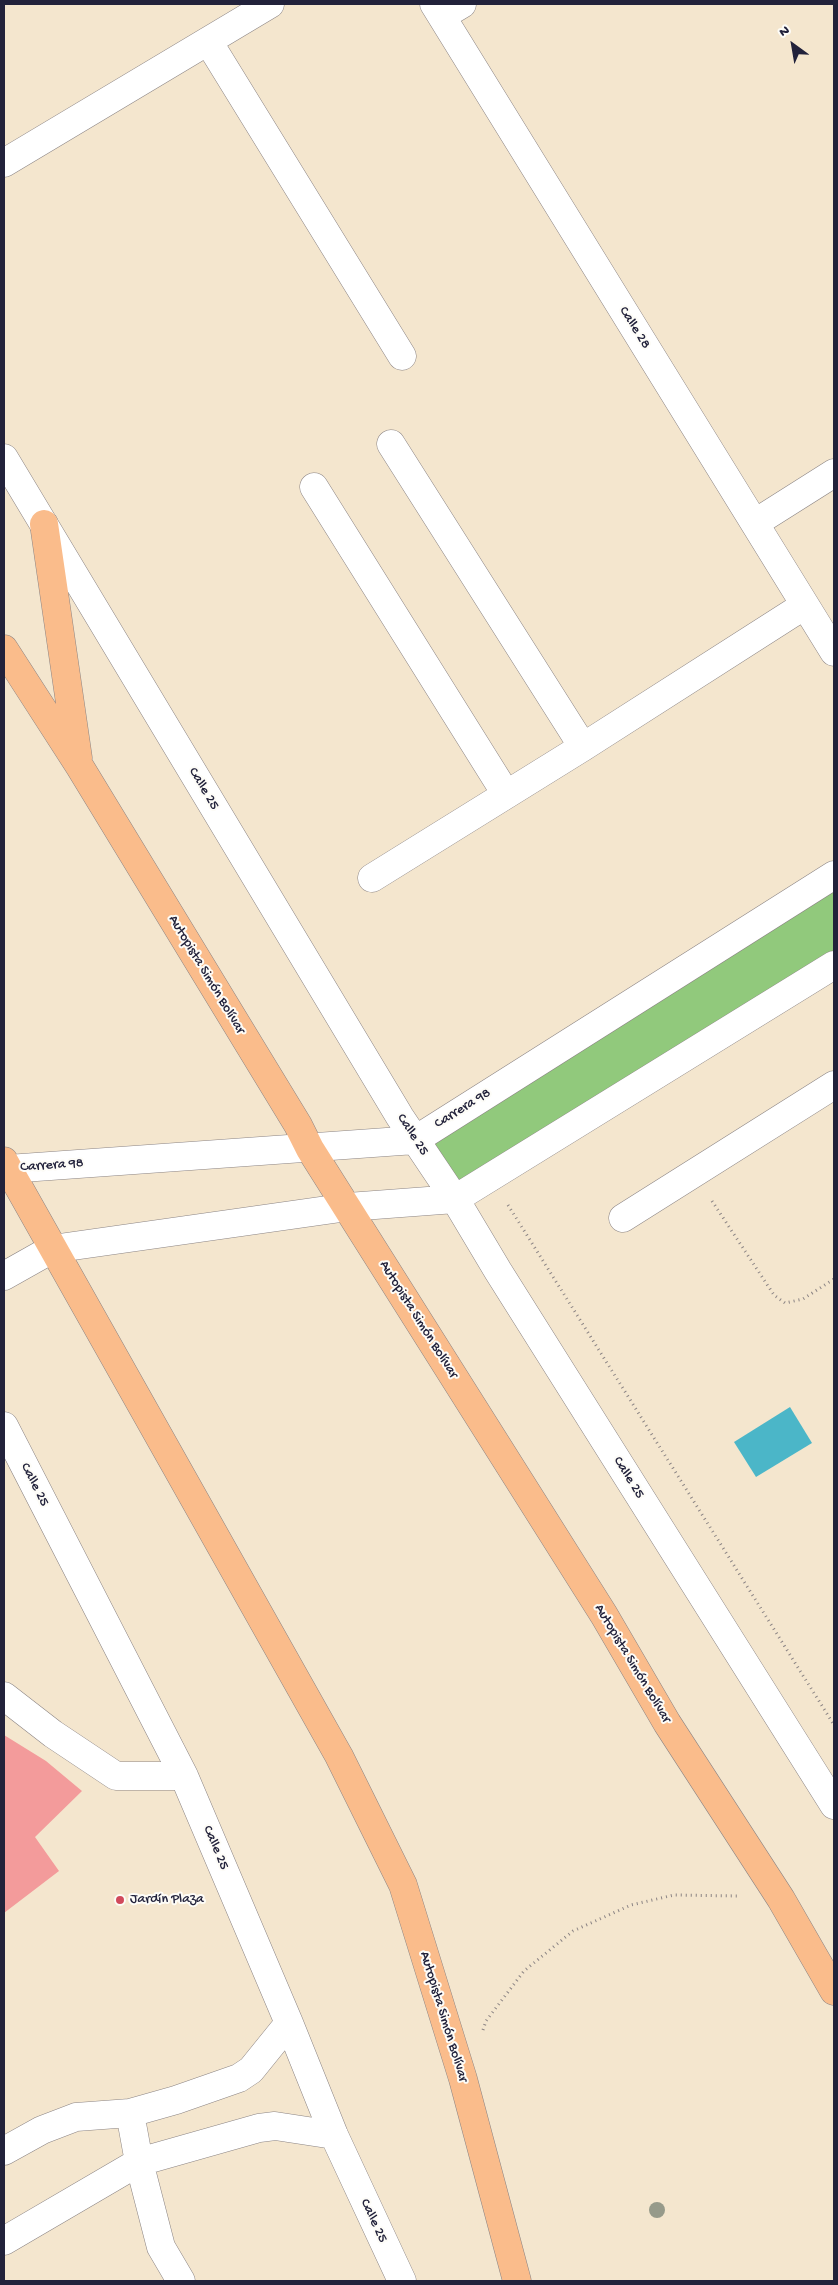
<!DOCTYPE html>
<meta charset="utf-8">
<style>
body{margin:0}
#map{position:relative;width:838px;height:2285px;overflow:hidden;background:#f4e6ce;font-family:"Gochi Hand",sans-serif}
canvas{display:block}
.frame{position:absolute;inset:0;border:5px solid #22223b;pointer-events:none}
.north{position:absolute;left:768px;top:20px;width:50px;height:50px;-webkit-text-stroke:4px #fdfcf7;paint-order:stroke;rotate:328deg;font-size:14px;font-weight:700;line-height:20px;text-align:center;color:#22223b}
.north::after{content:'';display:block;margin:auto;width:18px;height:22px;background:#22223b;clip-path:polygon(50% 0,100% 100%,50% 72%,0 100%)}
</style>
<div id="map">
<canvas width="838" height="2285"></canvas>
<div class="frame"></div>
<div class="north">N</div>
</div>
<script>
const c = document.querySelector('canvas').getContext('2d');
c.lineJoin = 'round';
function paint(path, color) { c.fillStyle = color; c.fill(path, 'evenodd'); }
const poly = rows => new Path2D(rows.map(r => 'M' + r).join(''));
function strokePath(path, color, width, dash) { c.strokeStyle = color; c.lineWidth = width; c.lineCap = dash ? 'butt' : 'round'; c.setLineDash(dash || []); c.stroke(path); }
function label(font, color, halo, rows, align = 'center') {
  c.font = font + ' "Gochi Hand",sans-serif'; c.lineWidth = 4; c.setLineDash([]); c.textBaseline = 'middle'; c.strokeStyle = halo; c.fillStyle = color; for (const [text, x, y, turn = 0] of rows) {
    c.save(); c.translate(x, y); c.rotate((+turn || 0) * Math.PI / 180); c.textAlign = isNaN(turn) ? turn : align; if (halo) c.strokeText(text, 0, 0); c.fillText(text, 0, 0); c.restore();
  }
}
paint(poly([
 [834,875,834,965,455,1199,415,1140]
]), '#91c97c');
paint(poly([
 [790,1407,812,1443,756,1477,734,1442]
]), '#4bb6c8');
paint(poly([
 [4,1735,46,1761,82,1791,35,1837,59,1871,4,1913]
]), '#f39b9b');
const minor = poly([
 [434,4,834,652],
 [442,16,462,4],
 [208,41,402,356],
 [4,163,270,4],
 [391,444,583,747],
 [4,458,400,1117,455,1199,498,1271,834,1805],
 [314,487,506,794],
 [755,523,834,473],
 [372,878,583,747,805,605],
 [4,1172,8,1169,415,1140,834,875],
 [623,1218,834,1085],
 [4,1276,52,1249,348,1207,455,1199,834,965],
 [4,1426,184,1776,289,2023,334,2135,402,2281],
 [4,1696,53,1734,116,1776,184,1776],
 [130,2113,139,2162,161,2247,181,2281],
 [4,2151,42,2130,76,2117,130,2113,176,2100,239,2078,251,2070,289,2023],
 [4,2241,139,2162,259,2128,275,2126,334,2135]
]);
const highway = poly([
 [44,524,78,758],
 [4,649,80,767,298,1125,310,1149,604,1615,667,1723,781,1899,834,1991],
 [4,1161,339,1756,403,1885,463,2079,517,2281]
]);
strokePath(minor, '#8b8484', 29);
strokePath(highway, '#8b8484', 29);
strokePath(poly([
 [712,1201,774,1295,785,1303,803,1299,834,1279],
 [508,1205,834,1725],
 [483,2030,486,2021,524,1971,573,1931,631,1905,674,1895,739,1896]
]), '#8b8484', 3, [1, 4]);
strokePath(minor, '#fff', 28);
strokePath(highway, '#fabc8b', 28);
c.fillStyle = '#969a8a';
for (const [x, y] of [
 [657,2210]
]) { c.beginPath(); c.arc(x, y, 8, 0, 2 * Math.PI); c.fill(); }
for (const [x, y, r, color] of [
 [120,1900,5,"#d1495b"]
]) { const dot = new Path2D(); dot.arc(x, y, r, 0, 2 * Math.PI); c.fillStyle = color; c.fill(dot); strokePath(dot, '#fdfcf7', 2); }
label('14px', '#22223b', '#fdfcf7', [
 ["Calle 28",634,328,58],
 ["Calle 25",203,789,59],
 ["Autopista Simón Bolívar",206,975,59],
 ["Carrera 98",463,1109,-32],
 ["Calle 25",412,1135,57],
 ["Carrera 98",52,1166,-4],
 ["Autopista Simón Bolívar",418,1320,58],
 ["Calle 25",628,1478,58],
 ["Calle 25",34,1485,63],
 ["Autopista Simón Bolívar",632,1664,59],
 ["Calle 25",215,1848,67],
 ["Autopista Simón Bolívar",443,2017,73],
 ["Calle 25",373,2221,65]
]);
label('14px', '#22223b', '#fdfcf7', [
 ["Jardín Plaza",130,1900]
], 'left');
</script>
